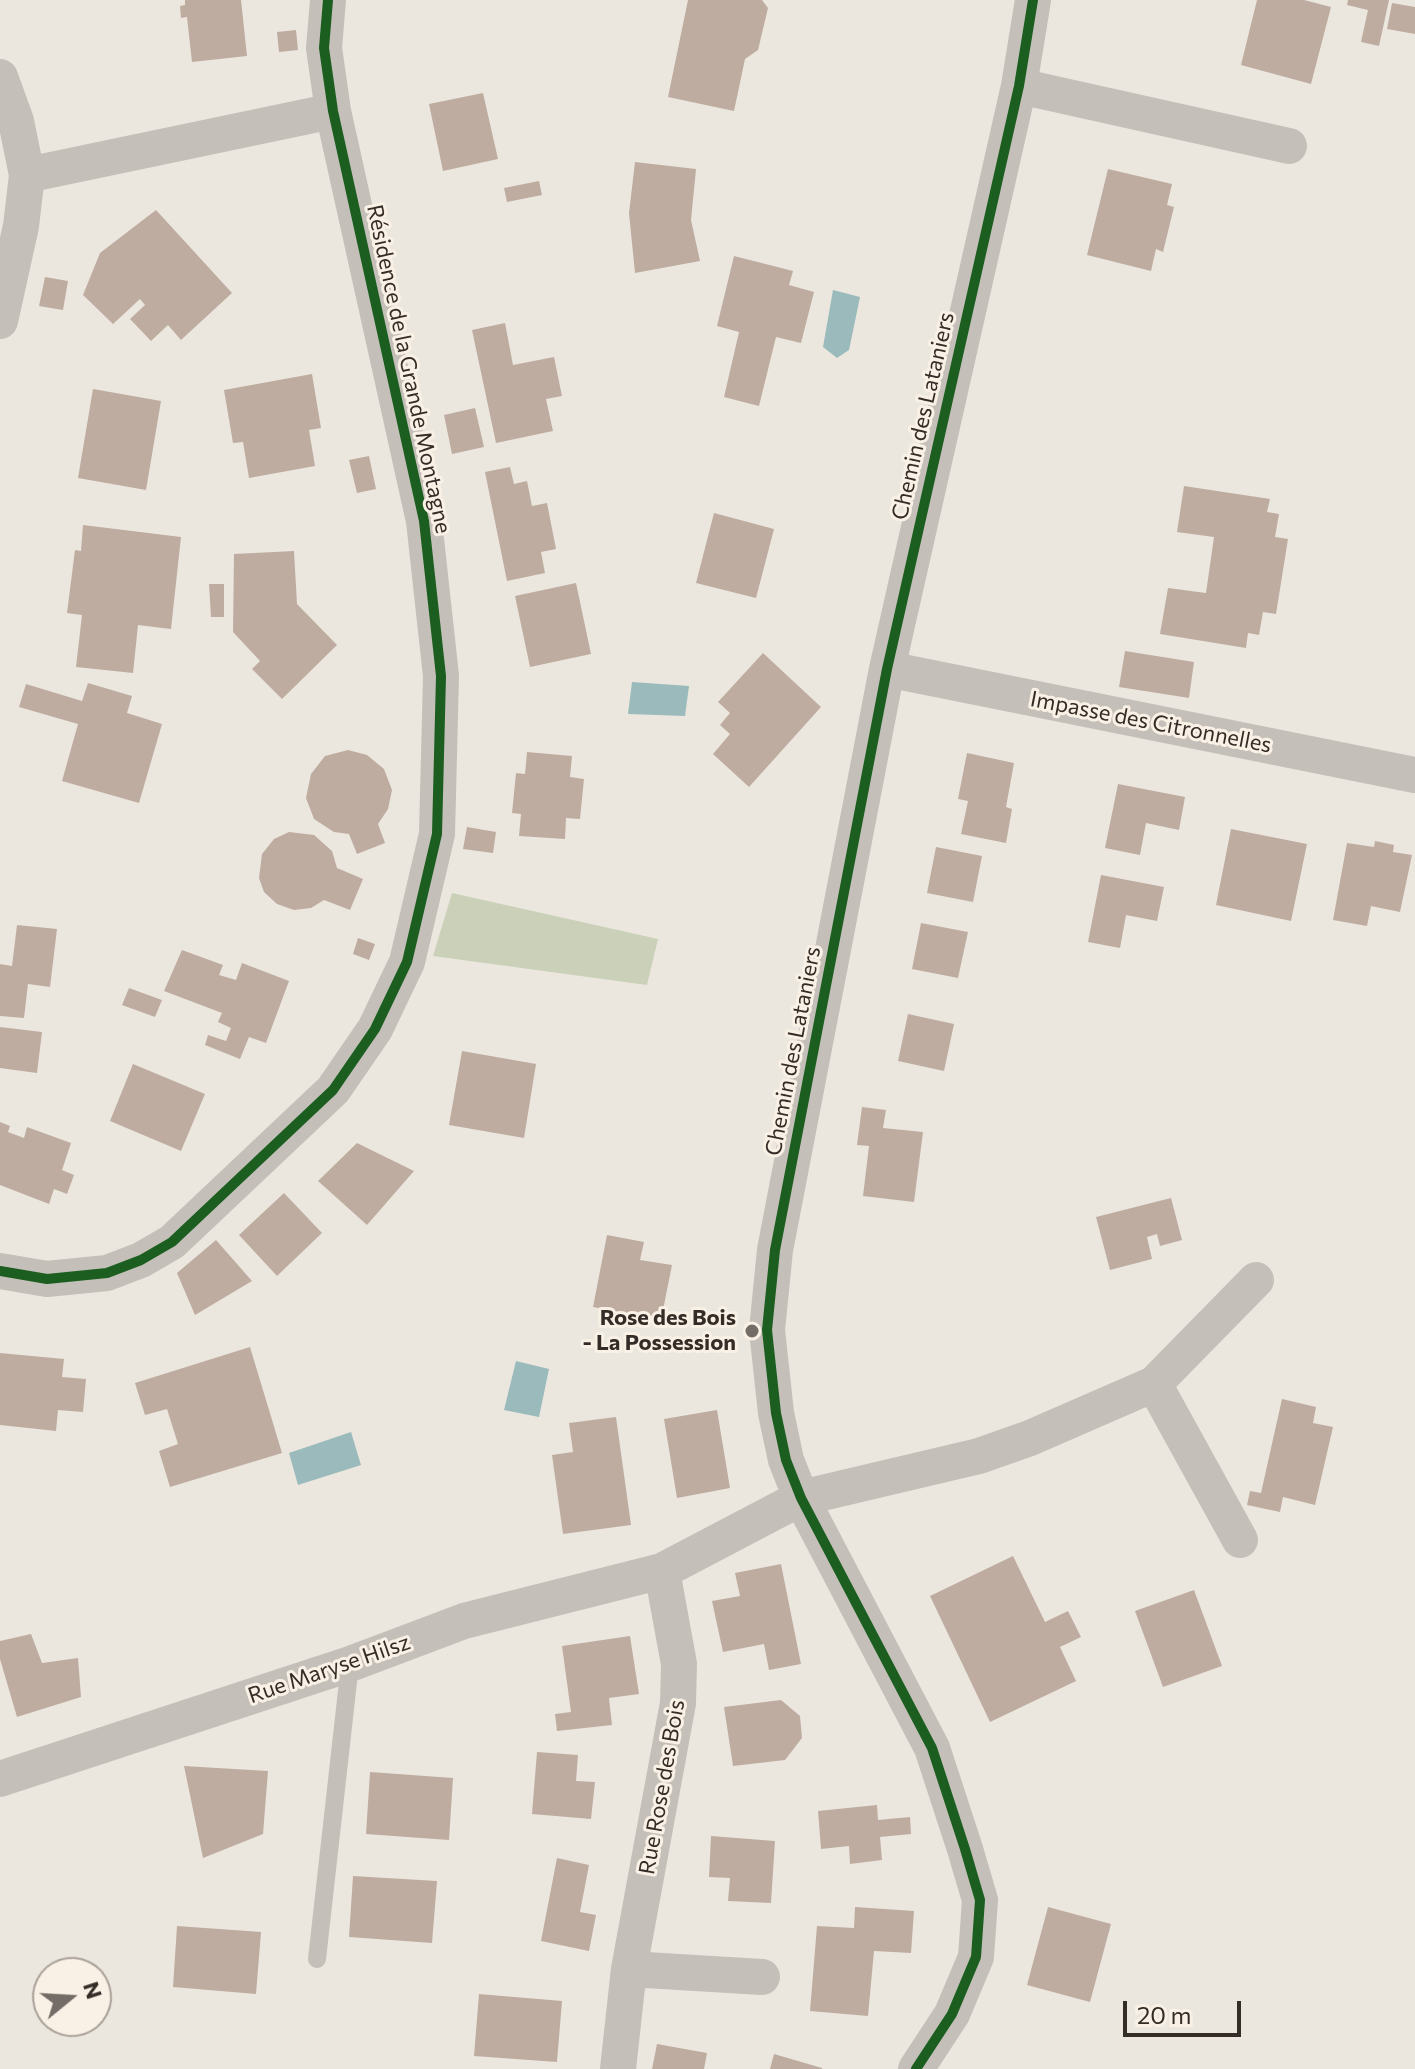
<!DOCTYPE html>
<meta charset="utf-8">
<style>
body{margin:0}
#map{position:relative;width:1415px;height:2069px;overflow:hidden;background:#ebe7df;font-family:Commissioner,sans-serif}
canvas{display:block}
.north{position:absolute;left:32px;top:1957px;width:80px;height:80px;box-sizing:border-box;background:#f9f1e5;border:2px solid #aaa299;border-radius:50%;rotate:72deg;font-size:22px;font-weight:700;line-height:32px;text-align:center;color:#342c26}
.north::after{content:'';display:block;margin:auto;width:28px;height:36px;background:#746d67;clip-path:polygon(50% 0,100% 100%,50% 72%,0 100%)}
.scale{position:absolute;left:1123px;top:2001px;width:118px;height:36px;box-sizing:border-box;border:4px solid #342c26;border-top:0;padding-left:10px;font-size:24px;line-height:28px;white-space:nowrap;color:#342c26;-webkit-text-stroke:6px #f9f1e5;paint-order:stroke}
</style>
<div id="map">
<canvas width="1415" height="2069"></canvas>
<div class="north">N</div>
<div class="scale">20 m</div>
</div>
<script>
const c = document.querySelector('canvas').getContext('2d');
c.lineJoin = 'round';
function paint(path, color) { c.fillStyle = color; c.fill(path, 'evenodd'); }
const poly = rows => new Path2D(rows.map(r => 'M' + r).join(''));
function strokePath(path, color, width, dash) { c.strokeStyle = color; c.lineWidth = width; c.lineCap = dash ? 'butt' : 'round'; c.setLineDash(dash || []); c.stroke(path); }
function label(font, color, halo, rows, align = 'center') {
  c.font = font + ' Commissioner,sans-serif'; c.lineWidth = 6; c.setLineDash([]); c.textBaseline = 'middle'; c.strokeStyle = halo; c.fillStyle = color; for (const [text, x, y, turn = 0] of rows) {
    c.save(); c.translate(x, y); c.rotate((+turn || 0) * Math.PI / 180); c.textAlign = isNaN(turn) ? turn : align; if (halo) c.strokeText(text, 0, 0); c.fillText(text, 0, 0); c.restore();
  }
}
paint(poly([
 [452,893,658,939,647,985,433,956]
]), '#cad1b8');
paint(poly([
 [833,290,860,297,849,350,837,358,823,347],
 [632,682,689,686,685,716,628,714],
 [516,1361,549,1369,539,1417,504,1410],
 [351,1432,361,1465,298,1485,289,1453]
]), '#9ababc');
paint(poly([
 [185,0,241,0,247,56,192,62,187,17,181,18,180,6,185,5],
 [688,0,762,0,768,8,758,50,745,59,734,111,668,97],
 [1257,0,1304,0,1331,7,1311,84,1241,65],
 [1348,0,1389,0,1379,46,1361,42,1368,10,1347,5],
 [1392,3,1415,7,1415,34,1387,29],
 [296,30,298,50,279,52,277,32],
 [483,93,498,159,443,171,429,104],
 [635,162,696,169,691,220,700,261,635,273,629,213],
 [1108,169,1172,184,1167,205,1174,207,1163,252,1156,249,1151,271,1087,255],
 [539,181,542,195,507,202,504,188],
 [156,210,232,293,181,340,168,325,151,341,130,319,145,305,140,299,113,324,83,295,100,253],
 [734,256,793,271,789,285,814,292,801,343,776,337,759,406,724,397,739,332,717,326],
 [45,277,68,281,63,310,39,306],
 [505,323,513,365,554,357,562,396,546,399,553,431,496,443,472,330],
 [312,374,321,428,309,430,315,466,249,478,243,442,233,443,224,390],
 [93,389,161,401,146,490,78,478],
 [475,408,484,447,452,454,444,415],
 [369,456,376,489,357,493,349,460],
 [510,467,514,484,527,481,532,506,547,503,556,549,541,552,545,573,507,581,485,472],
 [1184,486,1270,499,1267,512,1279,514,1275,537,1288,539,1276,614,1263,612,1259,635,1248,633,1246,648,1160,634,1168,588,1206,593,1214,537,1177,532],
 [714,513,774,529,756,598,696,583],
 [83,525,181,537,171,629,138,625,133,673,76,667,82,615,67,613,75,550,81,551],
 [294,551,297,604,337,645,282,699,252,669,260,661,233,632,234,554],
 [576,583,591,654,530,667,515,596],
 [209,584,224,584,224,617,211,617],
 [1125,651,1194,662,1189,698,1119,687],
 [763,653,821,707,749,787,713,754,730,734,720,725,730,713,718,702],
 [88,683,132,696,127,713,162,724,139,803,62,781,78,724,19,707,26,684,82,701],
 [348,750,367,755,384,769,392,790,388,809,378,824,385,843,357,854,349,834,334,832,314,819,306,798,311,774,325,756],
 [527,752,572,756,570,777,584,779,580,819,566,818,565,839,519,836,521,814,512,813,516,773,525,774],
 [967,753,1014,763,1006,807,1012,809,1006,843,961,834,968,801,958,799],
 [1118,784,1185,797,1179,830,1146,823,1140,855,1105,848],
 [467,827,496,832,493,853,463,849],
 [1231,829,1307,844,1291,921,1216,905],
 [289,832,314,835,332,851,337,868,363,879,350,910,324,900,311,908,294,910,277,904,264,892,259,878,262,854,274,839],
 [1375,841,1394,845,1393,852,1412,855,1400,912,1371,906,1367,926,1333,920,1347,843,1374,847],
 [936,847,982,856,973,902,927,893],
 [1101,875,1164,887,1157,921,1126,915,1120,948,1088,942],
 [921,923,968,932,958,978,912,969],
 [17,925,57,929,50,987,28,984,24,1018,0,1016,0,964,12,966],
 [358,938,375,944,369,960,353,954],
 [182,950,223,965,219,975,236,980,242,963,289,981,266,1043,249,1037,240,1059,205,1045,208,1035,226,1041,231,1028,218,1022,222,1013,164,991],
 [129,988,162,1000,155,1017,122,1005],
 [908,1014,954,1024,944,1071,898,1061],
 [0,1027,42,1032,37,1073,0,1068],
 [462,1051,536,1064,524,1138,449,1125],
 [133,1064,205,1094,181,1151,110,1121],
 [862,1107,886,1110,883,1128,923,1132,914,1202,863,1196,869,1146,857,1145],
 [0,1122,10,1126,8,1132,24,1138,27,1127,71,1143,62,1170,74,1175,67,1194,54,1189,49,1204,0,1185],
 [357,1143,414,1171,367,1225,318,1181],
 [284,1193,322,1233,277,1276,239,1235],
 [1171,1198,1182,1240,1160,1246,1157,1234,1147,1237,1152,1259,1110,1270,1096,1217],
 [607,1235,644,1242,640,1260,672,1265,661,1320,593,1307],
 [216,1240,252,1281,195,1315,177,1273],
 [250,1347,282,1453,170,1487,159,1451,178,1444,167,1409,145,1415,135,1383],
 [0,1353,64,1359,62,1377,86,1379,83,1412,58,1410,56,1431,0,1425],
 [1282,1399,1316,1407,1313,1423,1333,1427,1315,1505,1283,1497,1280,1512,1247,1505,1250,1491,1261,1493],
 [717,1410,730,1488,677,1498,664,1419],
 [616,1417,631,1525,563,1534,552,1455,573,1452,569,1423],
 [1013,1556,1045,1622,1068,1611,1081,1637,1060,1647,1076,1681,990,1722,930,1596],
 [781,1564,801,1664,769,1670,764,1644,723,1652,712,1601,740,1596,735,1573],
 [1194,1590,1222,1666,1163,1687,1135,1611],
 [31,1634,42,1663,78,1658,81,1697,17,1717,0,1659,0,1641],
 [630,1636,639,1694,609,1698,612,1725,557,1731,555,1714,571,1712,562,1646],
 [781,1700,800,1716,802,1738,785,1760,733,1766,724,1707],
 [537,1752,578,1755,576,1781,595,1782,591,1819,532,1814],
 [184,1766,268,1771,263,1834,203,1858],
 [370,1772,453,1778,449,1840,366,1834],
 [877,1805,878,1820,910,1817,911,1834,880,1837,882,1860,850,1864,849,1846,821,1849,818,1811],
 [711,1836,775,1841,771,1903,728,1901,730,1878,709,1877],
 [557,1858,589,1865,580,1912,596,1915,589,1951,541,1941],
 [353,1876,437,1881,432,1943,349,1937],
 [855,1907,914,1911,911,1953,874,1951,868,2016,810,2011,817,1926,854,1928],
 [1048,1907,1111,1924,1090,2002,1027,1985],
 [177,1926,261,1932,256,1994,173,1987],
 [479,1994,562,2001,557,2062,474,2056],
 [657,2044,707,2053,704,2069,652,2069],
 [774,2054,822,2068,822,2069,770,2069]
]), '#bfaca0');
strokePath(poly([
 [317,1959,350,1664]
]), '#c4bfb8', 18);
strokePath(poly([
 [0,77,16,121,27,175,21,226,0,321],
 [1019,86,1289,146],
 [27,175,333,111],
 [887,669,1415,775],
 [0,1271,47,1279,107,1273,141,1260,172,1242,333,1090,375,1029,407,962,437,834,441,676,424,521,333,111,324,48,328,0],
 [1154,1384,1240,1540],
 [0,1779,350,1664,464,1621,662,1571],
 [629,1969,762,1977],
 [618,2069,629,1969,678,1703,679,1664,662,1571,801,1498,979,1456,1030,1438,1154,1384,1256,1280],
 [916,2069,952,2014,976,1957,980,1900,965,1849,932,1748,801,1498,786,1460,776,1413,767,1330,775,1250,887,669,1019,86,1033,0]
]), '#c4bfb8', 36);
strokePath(poly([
 [0,1271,47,1279,107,1273,141,1260,172,1242,333,1090,375,1029,407,962,437,834,441,676,424,521,333,111,324,48,328,0],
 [916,2069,952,2014,976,1957,980,1900,965,1849,932,1748,801,1498,786,1460,776,1413,767,1330,775,1250,887,669,1019,86,1033,0]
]), '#1b5e20', 10);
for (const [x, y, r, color] of [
 [752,1331,8,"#746d67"]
]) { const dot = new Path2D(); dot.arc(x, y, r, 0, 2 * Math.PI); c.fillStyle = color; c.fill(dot); strokePath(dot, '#f9f1e5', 3); }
label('22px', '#342c26', '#f9f1e5', [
 ["Résidence de la Grande Montagne",409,369,78],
 ["Chemin des Lataniers",923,416,-77],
 ["Impasse des Citronnelles",1151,722,11],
 ["Chemin des Lataniers",793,1051,-79],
 ["Rue Maryse Hilsz",329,1669,-19],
 ["Rue Rose des Bois",662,1787,-80]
]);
label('bold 22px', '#342c26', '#f9f1e5', [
 ["Rose des Bois",736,1318],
 ["- La Possession",736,1343]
], 'right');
</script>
